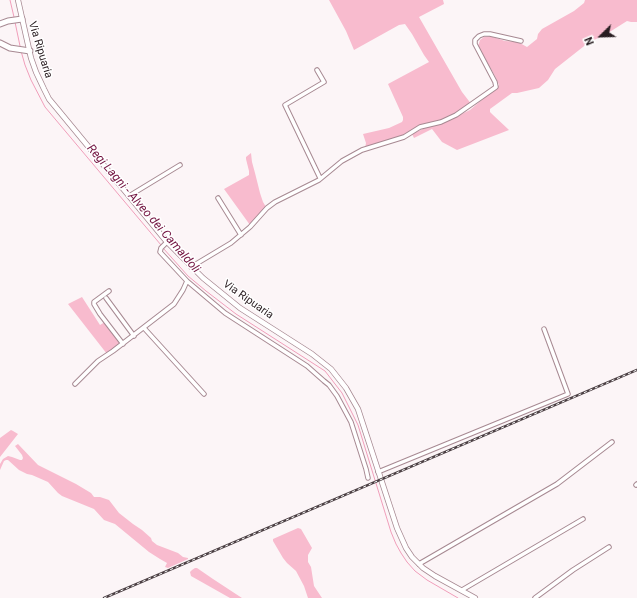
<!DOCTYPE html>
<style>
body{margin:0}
#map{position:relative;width:637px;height:598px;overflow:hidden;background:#fcf5f7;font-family:Roboto,sans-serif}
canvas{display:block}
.north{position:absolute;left:581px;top:16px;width:40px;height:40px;-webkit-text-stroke:3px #fff;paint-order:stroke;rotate:247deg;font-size:11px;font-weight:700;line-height:16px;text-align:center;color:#291d21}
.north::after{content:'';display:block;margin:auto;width:14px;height:18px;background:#291d21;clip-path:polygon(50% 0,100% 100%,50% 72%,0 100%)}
</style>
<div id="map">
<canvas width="637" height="598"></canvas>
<div class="north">N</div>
</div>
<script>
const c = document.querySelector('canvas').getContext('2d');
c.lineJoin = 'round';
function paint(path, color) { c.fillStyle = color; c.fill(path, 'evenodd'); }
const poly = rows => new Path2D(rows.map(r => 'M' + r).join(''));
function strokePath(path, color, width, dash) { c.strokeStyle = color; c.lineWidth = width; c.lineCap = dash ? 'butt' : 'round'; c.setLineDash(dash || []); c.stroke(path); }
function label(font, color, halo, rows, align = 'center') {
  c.font = font + ' Roboto,sans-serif'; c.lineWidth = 3; c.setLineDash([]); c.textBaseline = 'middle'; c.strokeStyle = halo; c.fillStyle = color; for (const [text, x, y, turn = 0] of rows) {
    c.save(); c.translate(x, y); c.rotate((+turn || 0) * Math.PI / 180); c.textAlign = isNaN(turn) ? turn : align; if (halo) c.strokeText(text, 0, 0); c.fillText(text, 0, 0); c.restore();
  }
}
paint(poly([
 [329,0,443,0,444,4,419,17,462,92,472,105,447,118,411,131,399,138,365,148,366,143,363,134,389,128,402,122,403,120,403,117,388,84,429,62,424,55,412,34,405,24,399,25,354,50,346,31],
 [585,0,637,0,637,22,631,22,627,21,608,33,588,43,555,69,548,80,539,88,517,93,512,93,490,109,490,112,492,114,509,130,457,150,442,142,432,129,414,138,412,134,425,128,451,119,470,110,499,85,495,76,478,46,480,40,484,37,490,36,505,41,518,42,527,47,537,39,538,34,542,29,574,11,584,3],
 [251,153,252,162,255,173,260,193,263,202,266,207,250,225,224,189,249,175,249,171,246,159,246,157],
 [82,297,100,325,105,322,121,344,107,354,68,304],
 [11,430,13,431,18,434,0,457,0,438],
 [18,444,38,465,76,484,91,493,94,497,100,497,109,500,119,513,133,524,142,530,151,538,152,541,157,545,178,553,183,557,188,558,188,559,168,568,165,567,167,563,160,559,149,552,115,524,104,520,94,509,62,496,58,493,48,482,32,475,27,474,19,470,8,460,6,460,4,461,0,470,0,464,3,459,8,456,12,457,20,460,22,460,23,458,22,455,15,446],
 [298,528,301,529,312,548,308,555,308,562,311,567,314,586,322,598,308,598,304,586,296,571,287,563,283,558,273,541,273,539],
 [195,568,197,568,213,579,242,598,230,598,191,576,190,572,192,570]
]), '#f8bbce');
strokePath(poly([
 [10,0,14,17],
 [15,22,20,46],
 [21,51,25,65,31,80,45,107,161,245],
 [163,248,188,276,206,291,236,314,325,371,342,393,358,425,391,532,396,544,401,553,407,562,415,571,427,580,458,598]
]), '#f09eba', 1);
const minor = poly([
 [317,70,324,82,285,105,320,178],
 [129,196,180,165],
 [218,198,241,235],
 [167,242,161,248,160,252,187,281,225,313,307,366,324,381,329,385,337,396,351,422,366,469,368,478],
 [191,267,231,243,250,227,267,208,275,202,319,180,342,161,362,150,404,137,420,127,441,122,456,115,496,87,495,82,475,44,475,40,479,36,484,34,490,34,521,41],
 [109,291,94,302,94,304,100,314,123,344],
 [106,298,134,336],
 [144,328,204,394],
 [75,384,98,361,113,351,174,304,183,290,187,281],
 [378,472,568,394,544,329],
 [636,485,637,484],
 [419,564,557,484,612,442],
 [462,590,583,519],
 [535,598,573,570,609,547]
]);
const tertiary = poly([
 [18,0,31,58,36,72,44,89,49,99,59,111,167,242,203,278,240,308,312,354,331,369,346,388,358,409,397,528,406,548,412,557,423,568,435,576,475,598]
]);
const secondary = poly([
 [0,24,8,21,22,19],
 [0,43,10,48,30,51]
]);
strokePath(minor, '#a78992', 5.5);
strokePath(tertiary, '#a78992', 6);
strokePath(secondary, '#a78992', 7);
strokePath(minor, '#fff', 3.5);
strokePath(tertiary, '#fff', 4.5);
strokePath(secondary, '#fff', 5);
const rail = poly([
 [104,598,637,370]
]);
strokePath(rail, '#4c4044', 2.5);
strokePath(rail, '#fff', 1, [3]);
label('11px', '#291d21', '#fff', [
 ["Via Ripuaria",40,50,73],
 ["Via Ripuaria",248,300,35]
]);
label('italic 12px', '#71123f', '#fff', [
 ["Regi Lagni - Alveo dei Camaldoli",143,209,49]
]);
</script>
